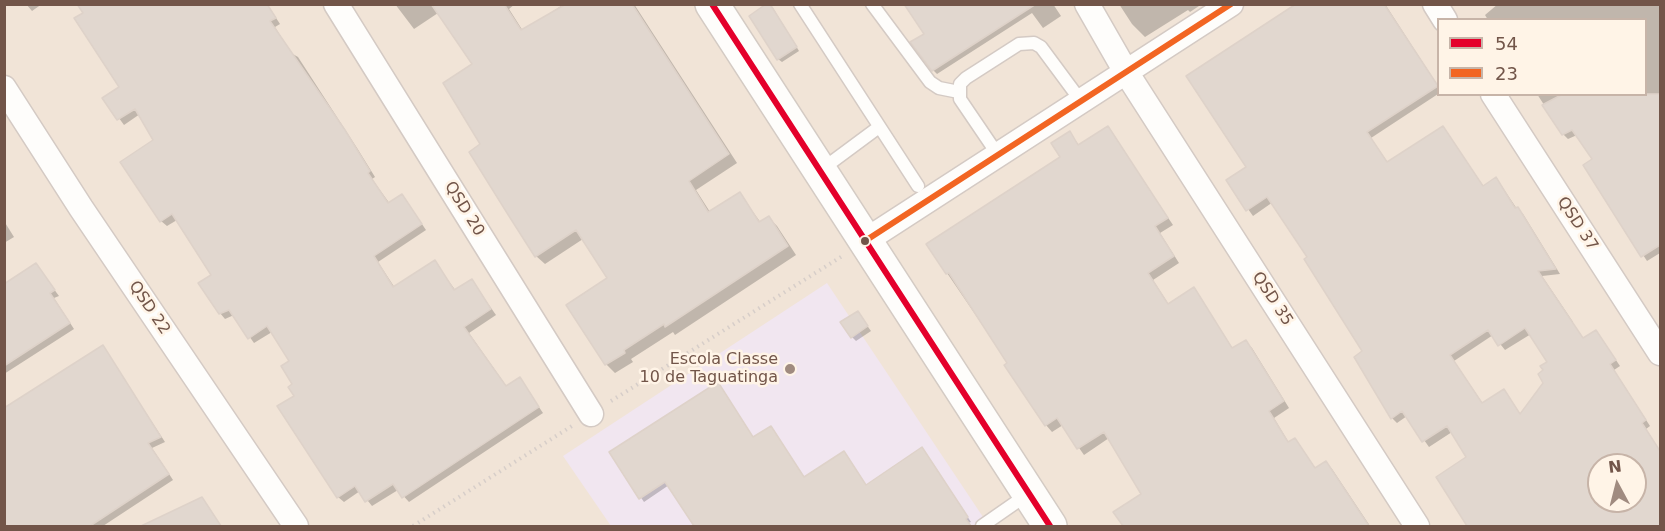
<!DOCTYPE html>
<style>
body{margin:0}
#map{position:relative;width:1665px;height:531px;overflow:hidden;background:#f5efe7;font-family:"DejaVu Sans",sans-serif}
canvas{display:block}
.frame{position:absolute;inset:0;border:6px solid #725549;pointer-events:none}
.legend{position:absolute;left:1437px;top:18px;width:210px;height:78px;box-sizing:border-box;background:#fff4e7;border:2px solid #c7b4a8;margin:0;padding:8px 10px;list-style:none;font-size:18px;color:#725549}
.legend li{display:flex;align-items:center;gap:12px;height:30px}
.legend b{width:30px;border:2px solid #c7b4a8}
.north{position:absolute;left:1587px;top:453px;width:60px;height:60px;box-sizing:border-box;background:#fff4e7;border:2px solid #c7b4a8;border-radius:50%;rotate:353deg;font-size:16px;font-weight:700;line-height:24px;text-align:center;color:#725549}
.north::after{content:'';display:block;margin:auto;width:21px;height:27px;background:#a08b80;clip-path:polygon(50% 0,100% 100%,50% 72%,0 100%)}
</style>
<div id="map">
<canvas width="1665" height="531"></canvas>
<div class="frame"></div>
<ul class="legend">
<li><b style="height:8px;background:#e4002b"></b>54</li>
<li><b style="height:8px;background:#f26522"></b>23</li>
</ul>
<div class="north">N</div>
</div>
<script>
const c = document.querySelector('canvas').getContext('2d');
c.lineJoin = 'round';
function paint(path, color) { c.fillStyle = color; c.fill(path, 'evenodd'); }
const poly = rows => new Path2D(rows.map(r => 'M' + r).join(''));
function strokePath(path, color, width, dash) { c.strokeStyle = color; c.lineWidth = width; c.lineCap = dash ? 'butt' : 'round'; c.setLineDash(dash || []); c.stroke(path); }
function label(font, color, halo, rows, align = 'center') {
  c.font = font + ' "DejaVu Sans",sans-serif'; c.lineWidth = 5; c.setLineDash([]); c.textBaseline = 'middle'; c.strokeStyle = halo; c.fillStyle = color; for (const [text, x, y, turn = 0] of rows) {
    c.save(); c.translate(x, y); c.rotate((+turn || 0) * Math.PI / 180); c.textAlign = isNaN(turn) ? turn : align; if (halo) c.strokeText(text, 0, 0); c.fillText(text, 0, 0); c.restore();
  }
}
paint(poly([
 [5,5,1660,5,1660,526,5,526],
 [1438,20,1646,20,1646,94,1438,94],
 [1599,465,1635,465,1635,501,1599,501]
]), '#f1e4d7');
paint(poly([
 [827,283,989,526,611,526,563,456]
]), '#f1e6f0');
paint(poly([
 [26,4,42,4,32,11],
 [79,4,267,4,280,24,275,27,291,53,298,57,357,148,375,177,372,179,390,204,407,202,426,230,378,262,395,288,434,261,456,291,472,281,496,315,469,333,507,387,520,379,543,413,409,502,398,490,372,506,360,491,344,502,338,497,296,396,291,361,272,332,254,343,234,315,225,319,220,313,213,275,177,220,167,226,161,221,155,141,140,114,124,125,105,99,121,88],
 [395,4,515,4,509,9,523,31,561,6,560,4,634,4,737,163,696,190,710,212,740,194,761,223,769,218,777,226,796,255,675,335,673,332,631,359,633,362,615,373,606,364,609,278,583,239,545,264,536,256,482,144,474,65,438,13,414,29],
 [906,4,1053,4,1061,16,1043,28,1032,13,937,74,933,70,926,34],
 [1119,4,1202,4,1190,12,1188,10,1145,37,1132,24],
 [1334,4,1385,4,1438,86,1438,94,1371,138,1388,163,1443,128,1484,187,1496,179,1501,185,1517,209,1523,214,1560,274,1542,276,1573,322,1541,347,1531,334,1505,350,1493,335,1454,361,1483,404,1504,391,1521,415,1601,338,1620,366,1614,370,1650,426,1646,429,1660,451,1660,526,1469,526,1438,477,1468,458,1452,432,1429,447,1407,416,1397,423,1392,418,1364,352,1309,258,1273,202,1253,216,1228,181,1248,168],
 [1599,465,1635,465,1635,501,1599,501],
 [1498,4,1660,4,1660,253,1647,261,1585,166,1594,160,1577,135,1568,139,1563,134,1537,94,1646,94,1646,20,1488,20,1485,15],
 [773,8,799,51,782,62,778,59],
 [1108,128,1173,225,1160,233,1179,263,1153,280,1169,305,1194,289,1233,349,1246,342,1252,348,1289,408,1274,418,1289,443,1295,440,1316,469,1326,462,1332,469,1370,526,1125,526,1115,513,1143,495,1109,438,1084,455,1063,425,1052,432,1046,425,1006,366,1009,364,947,273,1062,157,1069,133,1080,146],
 [4,221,14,237,4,243],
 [36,265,59,296,54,298,74,329,4,374,4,316],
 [858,313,871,331,856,341,852,337],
 [103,347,165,442,152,448,173,480,103,526,4,526,4,409],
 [771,428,805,478,866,486,922,449,971,522,968,523,970,526,696,526,669,485,644,502,611,453,754,439],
 [202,499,221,526,144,526]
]), '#0003');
const building = poly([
 [77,4,267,4,276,18,270,21,345,130,370,171,368,173,388,203,402,194,422,224,374,256,393,287,435,260,454,290,472,279,491,309,464,327,506,386,520,377,539,407,402,498,393,484,365,502,355,486,337,498,277,406,294,396,288,387,292,384,281,366,289,361,267,326,248,339,229,310,219,314,198,283,211,275,172,214,160,222,120,162,153,140,135,109,117,120,102,98,119,87,74,18,83,13,77,4],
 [431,4,504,4,521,30,566,4,632,4,729,154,689,181,708,212,740,192,759,222,769,216,788,246,665,327,664,324,624,350,625,353,605,365,566,305,607,278,576,230,535,257,507,213,469,152,480,144,443,83,472,64,431,4],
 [766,4,770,4,797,47,777,60,749,16,766,4],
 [904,4,1036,4,932,71,910,42,924,34,904,4],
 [1296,4,1384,4,1438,86,1367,132,1387,162,1443,126,1483,186,1496,177,1515,208,1518,207,1556,269,1538,271,1583,338,1596,330,1616,360,1610,364,1646,420,1642,423,1660,451,1660,526,1467,526,1436,477,1466,457,1447,426,1422,442,1402,411,1391,419,1354,357,1362,351,1304,259,1307,257,1267,197,1246,211,1226,180,1246,167,1186,76,1296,4],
 [1525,328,1547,362,1540,366,1543,370,1538,374,1543,383,1520,414,1504,389,1482,403,1450,355,1488,330,1498,346,1525,328],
 [1599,465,1635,465,1635,501,1599,501,1599,465],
 [1563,94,1660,94,1660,245,1641,257,1583,165,1592,159,1572,130,1562,135,1542,105,1563,94],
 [1108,126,1168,218,1155,226,1174,256,1148,273,1168,304,1194,287,1232,348,1246,340,1284,401,1269,411,1288,442,1295,438,1315,468,1326,461,1369,526,1123,526,1113,512,1141,494,1104,432,1077,449,1057,418,1045,426,1004,365,1007,363,949,273,946,274,926,244,1060,157,1051,143,1070,131,1078,145,1108,126],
 [36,263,55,290,50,293,70,323,4,366,4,284,36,263],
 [858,311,868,326,851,338,840,322,858,311],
 [103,345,161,437,148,443,169,474,90,526,4,526,4,408,103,345],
 [718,382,753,437,771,426,804,477,844,451,866,485,922,447,968,517,966,519,971,526,694,526,665,482,639,499,609,452,718,382],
 [202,497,221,526,141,526,202,497]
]);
paint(building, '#e1d7cf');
strokePath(building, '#ded2c9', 1.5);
const lane = poly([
 [800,4,918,186],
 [872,4,930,82,939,88,959,92],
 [998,155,960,99,960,84,966,78,1019,44,1034,43,1041,47,1081,101],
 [821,170,879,127],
 [982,526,1028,494]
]);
const street = poly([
 [336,4,591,414],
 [1087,4,1126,72,1417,526],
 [1435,4,1445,20],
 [4,88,81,208,296,526],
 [1493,94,1660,353],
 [865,241,1231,4]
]);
const secondary = poly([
 [712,4,1050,526]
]);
strokePath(lane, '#d4cac4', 15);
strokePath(street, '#d4cac4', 27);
strokePath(secondary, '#d4cbc4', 36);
strokePath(poly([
 [611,401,844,255],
 [413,526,572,426]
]), '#d7cec9', 4, [1.5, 4.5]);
strokePath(lane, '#fefdfb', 12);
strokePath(street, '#fefdfb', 24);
strokePath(secondary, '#fefdfb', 33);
strokePath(poly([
 [712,4,1050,526]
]), '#e4002b', 6);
strokePath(poly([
 [865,241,1231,4]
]), '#f26522', 6);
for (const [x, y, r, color] of [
 [865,241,5,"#725549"],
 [790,369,6,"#a08b80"]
]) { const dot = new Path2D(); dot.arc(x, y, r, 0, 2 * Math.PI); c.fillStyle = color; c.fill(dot); strokePath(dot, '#fff4e7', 2); }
label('16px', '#725549', '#fff4e7', [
 ["QSD 20",464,209,58],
 ["QSD 37",1577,224,57],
 ["QSD 35",1272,299,57],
 ["QSD 22",149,308,56]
]);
label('16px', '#725549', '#fff4e7', [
 ["Escola Classe",778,360],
 ["10 de Taguatinga",778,378]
], 'right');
</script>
